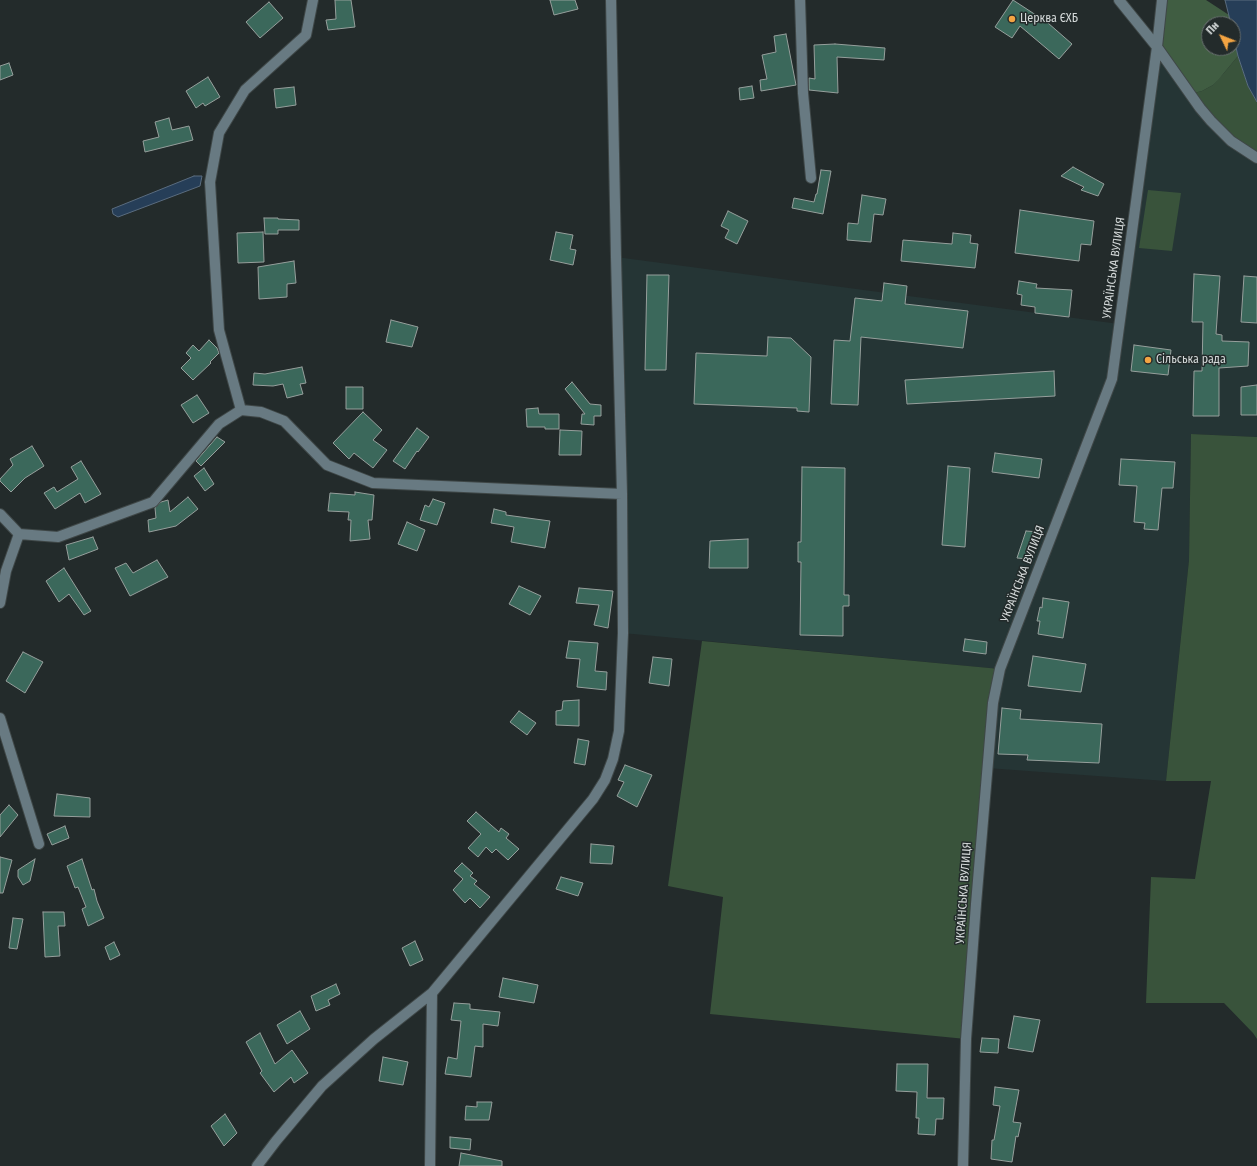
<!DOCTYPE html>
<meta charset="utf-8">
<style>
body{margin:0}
#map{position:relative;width:1257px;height:1166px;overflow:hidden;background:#232b2b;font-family:"Fira Sans Condensed",sans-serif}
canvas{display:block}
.north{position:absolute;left:1201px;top:16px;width:40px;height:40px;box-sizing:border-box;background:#232b2b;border:1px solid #6a7171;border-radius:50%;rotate:313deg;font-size:11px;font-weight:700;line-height:16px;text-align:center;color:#d4d9d9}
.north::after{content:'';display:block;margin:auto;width:14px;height:18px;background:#f3a442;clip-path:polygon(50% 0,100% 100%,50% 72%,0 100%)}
</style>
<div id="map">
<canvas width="1257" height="1166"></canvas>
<div class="north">Пн</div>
</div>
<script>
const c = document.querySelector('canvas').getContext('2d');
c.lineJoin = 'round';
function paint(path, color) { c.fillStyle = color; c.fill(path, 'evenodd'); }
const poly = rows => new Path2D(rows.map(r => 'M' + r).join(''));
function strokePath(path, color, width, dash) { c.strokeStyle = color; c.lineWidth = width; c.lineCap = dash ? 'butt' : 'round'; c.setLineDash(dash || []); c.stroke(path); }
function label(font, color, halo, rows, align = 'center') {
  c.font = font + ' "Fira Sans Condensed",sans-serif'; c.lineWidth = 3; c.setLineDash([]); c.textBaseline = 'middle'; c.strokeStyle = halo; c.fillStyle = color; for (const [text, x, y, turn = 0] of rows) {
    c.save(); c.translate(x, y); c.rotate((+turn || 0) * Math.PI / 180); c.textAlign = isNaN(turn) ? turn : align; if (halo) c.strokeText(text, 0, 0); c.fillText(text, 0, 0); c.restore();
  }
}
paint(poly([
 [1157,47,1200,108,1257,158,1257,437,1191,434,1189,560,1166,781,987,768,999,669,623,633,616,257,1119,324]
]), '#253535');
paint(poly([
 [1238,56,1248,86,1257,102,1257,158,1251,155,1190,94,1202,91,1213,85,1224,73],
 [1148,190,1181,193,1172,251,1139,248],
 [1191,434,1257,437,1257,1039,1253,1033,1224,1003,1146,1003,1151,877,1195,879,1211,781,1166,781,1189,560],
 [702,641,1000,669,966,1039,710,1014,723,897,668,886]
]), '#39533b');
paint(poly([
 [1162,0,1206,0,1229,15,1231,24,1209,24,1209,48,1233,48,1233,35,1238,56,1219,79,1213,85,1202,91,1190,94,1157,47]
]), '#405d42');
const water = poly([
 [1225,0,1257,0,1257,102,1248,86,1238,56,1233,35,1233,24,1231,24,1225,0],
 [194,176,202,176,200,186,118,217,113,214,112,209,122,205,194,176]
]);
paint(water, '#263e58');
strokePath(water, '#5a6c7f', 1);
const building = poly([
 [335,0,351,0,355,27,328,30,326,20,336,19,335,0],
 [550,0,575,0,578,9,554,15,550,0],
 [1013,0,1039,17,1040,16,1072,44,1059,59,1020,26,1012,38,995,27,1013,0],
 [269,2,283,18,260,38,246,22,269,2],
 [786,34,796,85,761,91,760,80,767,79,762,55,776,52,774,36,786,34],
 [835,44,885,48,884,60,837,57,838,93,809,90,809,78,815,79,814,45,835,44],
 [9,63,13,75,0,80,0,66,9,63],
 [208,77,220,97,205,106,203,103,196,108,186,91,208,77],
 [752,86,754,98,740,100,739,88,752,86],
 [294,87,296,105,276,108,274,89,294,87],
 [169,118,172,130,189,126,193,140,145,152,143,141,159,137,155,122,169,118],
 [1073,167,1104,184,1098,196,1081,190,1084,187,1061,176,1073,167],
 [821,170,831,171,823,214,792,208,794,198,814,202,816,194,817,194,821,170],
 [862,195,886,199,883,215,874,214,871,242,847,240,848,223,858,224,862,195],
 [1020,210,1094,221,1091,245,1081,244,1079,261,1015,253,1020,210],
 [728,211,748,221,737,244,725,238,729,230,721,226,728,211],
 [264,218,278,218,278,219,299,220,299,230,278,230,278,234,265,234,264,218],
 [263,232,264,262,238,263,237,233,263,232],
 [556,232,573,235,570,249,576,250,573,265,550,260,556,232],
 [953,233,971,235,970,243,978,244,975,268,901,261,903,240,952,244,953,233],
 [294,261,296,283,287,284,287,297,259,299,258,267,294,261],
 [1194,274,1220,276,1216,334,1222,335,1222,341,1249,342,1248,366,1219,368,1219,416,1193,416,1194,371,1202,371,1203,322,1192,322,1194,274],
 [647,275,669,275,666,370,645,370,647,275],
 [1244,276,1257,277,1257,323,1241,322,1244,276],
 [1019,281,1037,284,1036,288,1072,290,1069,317,1035,313,1035,307,1021,305,1022,295,1017,294,1019,281],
 [884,283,907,286,905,304,968,311,963,348,861,337,858,405,831,404,834,340,850,341,855,298,882,301,884,283],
 [391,320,418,327,412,347,386,342,391,320],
 [768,337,791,338,811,357,809,412,797,411,797,408,694,404,696,353,767,356,768,337],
 [209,340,217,348,219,353,210,362,211,363,193,380,181,368,191,358,186,353,193,345,199,351,209,340],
 [1134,345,1171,350,1168,375,1131,371,1134,345],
 [302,367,306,383,300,384,303,394,287,398,283,384,273,386,253,385,254,373,265,374,302,367],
 [1054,371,1055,396,907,404,905,380,1054,371],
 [572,382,590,404,601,405,601,416,594,416,594,425,581,424,582,414,585,414,565,389,572,382],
 [1257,385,1257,415,1241,415,1241,387,1257,385],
 [346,387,363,387,363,409,346,409,346,387],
 [197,395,209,413,193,423,181,405,197,395],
 [538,408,539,414,559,414,559,429,545,429,545,427,527,427,526,409,538,408],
 [363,412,382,430,373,440,387,450,373,468,354,453,349,459,333,443,363,412],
 [417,428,429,437,418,452,417,451,405,469,393,461,417,428],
 [560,430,582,431,581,455,559,455,560,430],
 [217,437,225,442,201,466,196,461,217,437],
 [32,446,44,466,25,478,11,492,0,481,0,479,13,465,10,459,32,446],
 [995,453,1042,459,1039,478,992,472,995,453],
 [1121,459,1175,462,1173,488,1162,488,1158,530,1144,529,1145,523,1134,522,1137,486,1119,485,1121,459],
 [81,461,101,494,85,503,80,493,55,509,44,493,54,487,57,492,78,479,71,467,81,461],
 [948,466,970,468,965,547,942,545,948,466],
 [802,467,845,468,844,595,849,595,849,606,843,606,843,636,800,635,801,562,798,562,798,542,801,542,802,467],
 [204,468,214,484,205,491,194,476,204,468],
 [355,492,374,495,372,520,368,520,370,539,350,541,351,520,348,520,349,512,328,511,330,493,355,495,355,492],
 [188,497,198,509,176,526,149,532,148,520,156,518,155,508,161,502,168,500,170,512,188,497],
 [433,499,445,503,437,525,420,520,425,505,429,507,433,499],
 [494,509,506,512,506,515,550,521,545,548,511,542,514,527,491,523,494,509],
 [407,522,425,530,417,551,398,544,407,522],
 [1026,531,1040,532,1029,559,1017,558,1026,531],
 [93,537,98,549,69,560,66,545,93,537],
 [748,539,748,568,709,568,710,541,748,539],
 [157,560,168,577,130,596,115,568,126,563,133,573,157,560],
 [64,568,91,611,84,615,69,594,59,602,46,581,64,568],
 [519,586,541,596,530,615,509,604,519,586],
 [579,588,613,591,608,628,594,625,599,605,576,603,579,588],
 [1043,598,1069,602,1063,638,1038,634,1040,621,1037,621,1040,607,1042,608,1043,598],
 [965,639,987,642,986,654,963,651,965,639],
 [569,641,598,643,595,671,607,672,606,690,577,687,580,659,566,658,569,641],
 [23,652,43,662,25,693,6,681,23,652],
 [1033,656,1086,664,1081,692,1028,686,1033,656],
 [653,657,672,659,669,686,649,683,653,657],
 [579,700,579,726,556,725,556,711,562,710,563,701,579,700],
 [1002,708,1021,710,1020,719,1102,724,1099,763,1027,760,1028,755,998,754,1002,708],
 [519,711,536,723,527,735,510,722,519,711],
 [578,739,589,741,585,765,574,763,578,739],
 [625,765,652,775,637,807,617,796,624,782,618,780,625,765],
 [57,794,90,798,90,817,54,816,57,794],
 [9,805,18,815,0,837,0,815,9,805],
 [476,812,499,832,501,828,509,834,506,838,519,849,508,860,496,849,492,853,486,847,478,857,468,848,481,834,467,821,476,812],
 [65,826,69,838,52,845,47,834,65,826],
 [591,844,614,846,612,864,590,863,591,844],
 [0,857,12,860,3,893,0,893,0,857],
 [35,859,30,881,23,885,18,877,18,870,35,859],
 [82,859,92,890,94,889,97,901,104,918,88,926,82,909,86,907,78,887,75,888,67,866,82,859],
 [462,863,473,873,470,876,477,881,474,884,490,897,480,908,470,898,465,903,453,890,463,879,454,871,462,863],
 [561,877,583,883,578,896,556,889,561,877],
 [43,912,64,912,65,926,58,926,60,956,45,957,43,912],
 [13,918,23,919,17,949,9,948,13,918],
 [415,941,423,960,410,966,402,948,415,941],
 [114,942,120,955,110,960,105,947,114,942],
 [503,978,538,985,534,1003,499,997,503,978],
 [336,984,340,994,328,1000,330,1005,316,1011,311,996,336,984],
 [454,1003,470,1004,470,1009,500,1012,498,1026,483,1024,483,1047,475,1046,471,1077,445,1074,448,1057,457,1059,461,1021,451,1020,454,1003],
 [300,1011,310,1029,287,1044,277,1025,300,1011],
 [1014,1016,1040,1020,1033,1052,1008,1048,1014,1016],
 [260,1033,275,1064,292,1050,308,1073,294,1083,291,1077,274,1092,260,1073,262,1071,246,1042,260,1033],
 [982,1038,999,1039,998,1053,980,1052,982,1038],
 [383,1057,408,1062,403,1085,379,1081,383,1057],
 [897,1064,928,1064,927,1098,944,1098,943,1119,936,1119,935,1135,918,1134,919,1118,916,1118,917,1092,896,1091,897,1064],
 [995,1087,1019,1090,1013,1122,1021,1123,1018,1137,1016,1136,1012,1162,991,1159,992,1140,994,1140,1000,1106,993,1105,995,1087],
 [477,1102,492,1102,489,1120,465,1120,466,1106,477,1107,477,1102],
 [225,1114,237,1133,224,1146,211,1126,225,1114],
 [450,1137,471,1139,470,1150,450,1148,450,1137],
 [461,1153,502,1161,502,1166,459,1166,461,1153]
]);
paint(building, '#3b685b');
strokePath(building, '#969f9c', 1);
const minor = poly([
 [800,0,803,93,811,178],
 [1119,0,1157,47,1200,108,1211,121,1231,141,1257,158],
 [241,410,219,330,210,182,219,133,245,90,306,35,313,0],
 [0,514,19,534],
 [19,534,58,537,153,502,219,424,241,410,261,412,284,421,327,465,373,483,622,494],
 [0,603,6,571,19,534],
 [0,718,39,844],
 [257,1166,276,1141,322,1086,374,1039,432,993,593,799,605,780,613,759,619,731,623,633,622,494,616,257,611,0],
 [430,1166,432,993],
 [963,1166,966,1039,976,904,993,703,1000,669,1112,379,1157,47,1162,0]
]);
strokePath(minor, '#3f4747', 12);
strokePath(minor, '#687a82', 10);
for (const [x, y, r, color] of [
 [1012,19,4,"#f3a442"],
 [1148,360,4,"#f3a442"]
]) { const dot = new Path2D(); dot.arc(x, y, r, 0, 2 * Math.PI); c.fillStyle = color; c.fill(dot); strokePath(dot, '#232b2b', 1.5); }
label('12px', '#d4d9d9', '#232b2b', [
 ["Церква ЄХБ",1020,19],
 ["Сільська рада",1156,360]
], 'left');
label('12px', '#d4d9d9', '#232b2b', [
 ["УКРАЇНСЬКА ВУЛИЦЯ",1114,268,-82],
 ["УКРАЇНСЬКА ВУЛИЦЯ",1023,574,-69],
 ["УКРАЇНСЬКА ВУЛИЦЯ",964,893,-86]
]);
</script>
